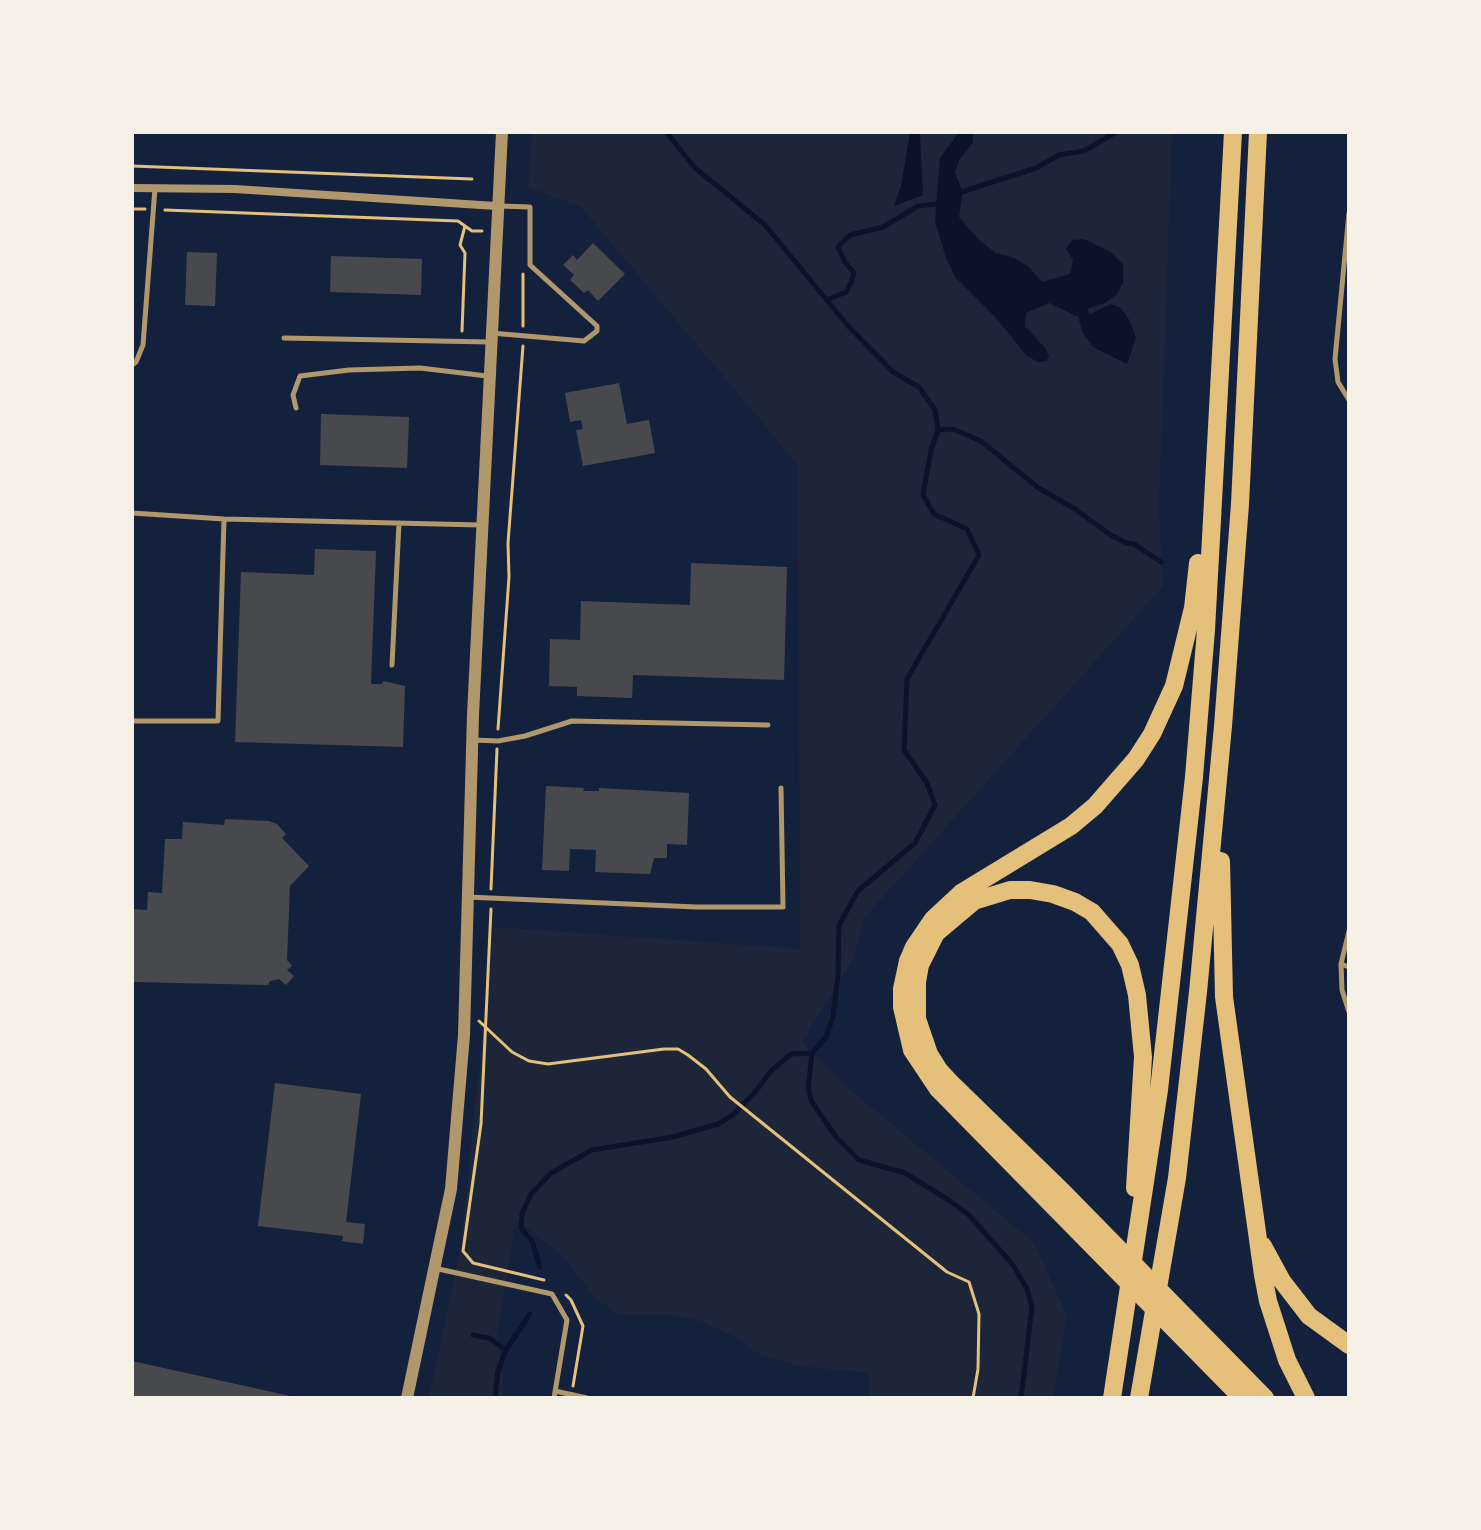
<!DOCTYPE html>
<style>
body{margin:0}
#map{position:relative;width:1481px;height:1530px;overflow:hidden;background:#14213d;font-family:Quicksand,sans-serif}
canvas{display:block}
.frame{position:absolute;inset:0;border:134px solid #f6f1e7;pointer-events:none}
</style>
<div id="map">
<canvas width="1481" height="1530"></canvas>
<div class="frame"></div>
</div>
<script>
const c = document.querySelector('canvas').getContext('2d');
c.lineJoin = 'round';
function paint(path, color) { c.fillStyle = color; c.fill(path, 'evenodd'); }
const poly = rows => new Path2D(rows.map(r => 'M' + r).join(''));
function strokePath(path, color, width, dash) { c.strokeStyle = color; c.lineWidth = width; c.lineCap = dash ? 'butt' : 'round'; c.setLineDash(dash || []); c.stroke(path); }
paint(poly([
 [532,132,1172,132,1159,508,1163,586,864,918,854,958,802,1042,841,1082,1034,1243,1067,1316,1053,1398,870,1398,869,1373,798,1366,754,1352,744,1341,700,1321,675,1315,620,1315,595,1298,563,1256,516,1218,497,1334,503,1380,502,1398,429,1398,461,1245,494,927,800,949,798,465,581,207,528,187]
]), '#1d2539');
paint(poly([
 [910,132,920,132,923,195,894,206,901,186],
 [959,132,973,132,973,143,959,160,955,173,963,192,959,217,979,240,996,253,1014,258,1029,267,1042,282,1070,274,1073,260,1066,249,1072,240,1084,239,1112,253,1123,264,1123,283,1117,294,1105,303,1087,309,1090,314,1111,304,1121,308,1130,321,1136,338,1127,364,1093,347,1083,333,1078,317,1049,303,1026,313,1025,326,1046,349,1049,357,1046,361,1038,362,1027,356,996,318,955,277,946,258,935,221,940,158]
]), '#0b132b');
strokePath(poly([
 [666,132,695,168,765,225,849,327,893,372,919,387,935,410,938,430,931,450,923,495,934,514,967,529,979,555,907,679,904,750,927,783,935,805,915,843,858,891,839,925,838,975,833,1017,826,1037,812,1053,808,1089,812,1102,836,1137,859,1160,905,1173,947,1199,969,1215,1013,1265,1027,1289,1032,1307,1021,1398],
 [958,193,1036,168,1059,155,1084,151,1116,132],
 [827,300,846,292,851,283,854,273,845,262,838,247,850,235,883,227,918,206,936,204,941,200],
 [938,430,953,429,981,441,1037,487,1075,509,1109,534,1126,543,1134,544,1161,562],
 [540,1267,532,1241,521,1228,522,1214,531,1194,551,1173,592,1150,673,1137,718,1124,733,1115,756,1091,770,1072,791,1054,812,1053],
 [473,1335,489,1338,506,1350],
 [495,1398,498,1371,506,1350,530,1314]
]), '#0b132b', 5);
paint(poly([
 [593,243,625,274,598,301,588,290,584,293,570,280,574,275,563,265,573,255,577,260],
 [187,252,217,253,215,306,185,305],
 [331,256,422,259,421,295,330,292],
 [619,383,627,424,649,420,655,453,583,466,576,430,583,429,581,420,570,422,565,393],
 [321,414,409,417,407,468,320,465],
 [315,549,376,551,371,684,382,684,383,681,405,686,403,747,235,742,241,572,314,575],
 [691,563,787,567,784,680,633,675,632,698,577,696,577,687,549,686,550,639,580,640,581,601,690,605],
 [546,786,584,788,583,791,599,791,599,788,689,793,687,845,667,844,667,858,654,858,650,874,595,872,596,850,570,849,569,871,542,870],
 [225,819,269,821,277,824,286,834,282,838,309,866,290,886,287,960,292,966,287,970,294,976,286,985,279,979,270,981,268,985,132,982,132,909,147,910,148,892,162,893,165,839,182,839,183,822,224,825],
 [275,1083,361,1094,346,1222,365,1224,363,1244,342,1241,343,1236,258,1226],
 [132,1361,295,1397,295,1398,132,1398]
]), '#48494c');
strokePath(poly([
 [132,166,472,179],
 [132,209,145,209],
 [165,210,458,221,465,226,460,245,465,253,462,331],
 [465,226,472,231,482,231],
 [523,274,523,326],
 [498,729,509,577,508,543,523,346],
 [491,889,497,749],
 [491,909,481,1124,463,1251,473,1263,544,1280],
 [479,1021,512,1052,529,1061,548,1064,664,1049,678,1049,688,1055,706,1069,730,1097,947,1272,969,1282,979,1314,978,1369,973,1398],
 [566,1295,571,1300,583,1326,573,1386]
]), '#e5c07b', 3);
strokePath(poly([
 [1349,213,1335,359,1338,382,1349,400],
 [491,333,584,341,597,331,597,326,530,265,530,207,500,206],
 [284,338,489,342],
 [132,365,136,362,143,345,155,188],
 [296,408,293,395,300,376,349,370,420,368,487,376],
 [132,513,224,519,480,525],
 [392,665,399,523],
 [132,721,218,721,224,519],
 [473,740,498,741,525,736,572,721,768,725],
 [467,897,696,907,783,907,781,788],
 [1349,931,1341,964,1342,990,1349,1012],
 [1341,964,1349,967],
 [434,1268,552,1294,567,1320,554,1398],
 [555,1391,587,1398]
]), '#b1986c', 5);
strokePath(poly([
 [132,188,235,189,496,206]
]), '#b1986c', 8);
strokePath(poly([
 [407,1398,451,1189,464,1035,473,715,502,132]
]), '#b1986c', 12);
strokePath(poly([
 [1198,563,1193,608,1174,686,1152,734,1136,759,1095,806,1071,826,961,893,933,919,914,947,908,961,902,989,902,1007,912,1050,938,1089,1242,1398],
 [1221,861,1224,997,1263,1275,1268,1301,1287,1360,1306,1398],
 [1135,1188,1143,1057,1137,995,1130,965,1120,944,1092,912,1075,902,1053,894,1030,890,1010,890,974,901,936,933,920,965,917,982,917,1019,929,1054,939,1070,952,1084,1065,1194,1265,1398],
 [1263,1246,1282,1281,1309,1316,1349,1345],
 [1112,1398,1159,1090,1194,777,1206,630,1233,132],
 [1139,1398,1177,1178,1198,992,1223,726,1240,504,1258,132]
]), '#e5c07b', 18);
</script>
